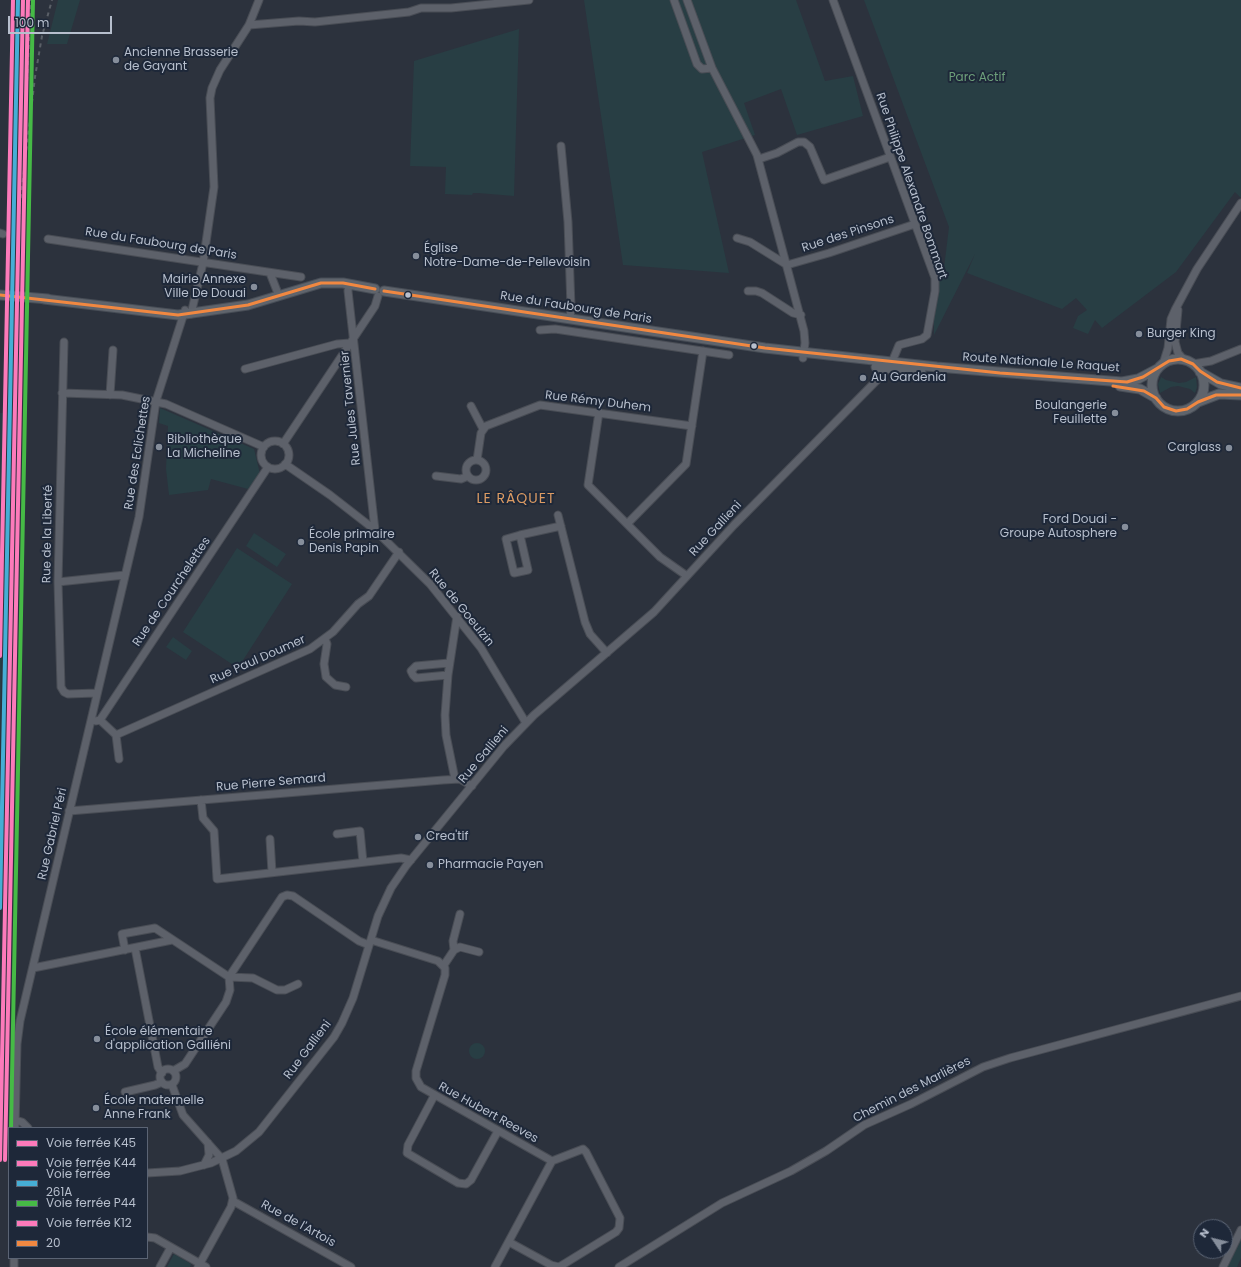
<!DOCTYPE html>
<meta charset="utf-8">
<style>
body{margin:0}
#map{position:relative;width:1241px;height:1267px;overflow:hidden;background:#2c323d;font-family:Poppins,sans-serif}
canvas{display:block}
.legend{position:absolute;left:8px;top:1127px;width:140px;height:132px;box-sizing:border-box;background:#1e2839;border:1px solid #5b6474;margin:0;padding:5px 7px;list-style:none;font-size:12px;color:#b7bfcd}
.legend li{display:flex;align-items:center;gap:8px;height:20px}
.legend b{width:20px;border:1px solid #5b6474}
.north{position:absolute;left:1193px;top:1219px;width:40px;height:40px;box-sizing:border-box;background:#1e2839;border:1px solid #5b6474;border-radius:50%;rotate:305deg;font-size:11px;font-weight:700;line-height:16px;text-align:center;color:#b7bfcd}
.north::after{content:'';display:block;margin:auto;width:14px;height:18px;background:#868e9b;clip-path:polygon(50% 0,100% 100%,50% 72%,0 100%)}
.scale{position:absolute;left:8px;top:16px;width:104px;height:18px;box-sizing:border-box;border:2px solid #b7bfcd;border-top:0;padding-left:5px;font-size:12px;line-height:14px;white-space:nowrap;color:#b7bfcd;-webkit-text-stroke:3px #1e2839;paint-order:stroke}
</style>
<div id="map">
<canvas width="1241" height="1267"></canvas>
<ul class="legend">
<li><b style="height:5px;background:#fc7aba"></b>Voie ferrée K45</li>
<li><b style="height:5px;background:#fc7aba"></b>Voie ferrée K44</li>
<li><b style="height:5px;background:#46aed5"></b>Voie ferrée 261A</li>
<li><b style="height:5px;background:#46ba46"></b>Voie ferrée P44</li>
<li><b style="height:5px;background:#fc7aba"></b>Voie ferrée K12</li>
<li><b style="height:5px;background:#f18841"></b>20</li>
</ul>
<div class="north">N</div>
<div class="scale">100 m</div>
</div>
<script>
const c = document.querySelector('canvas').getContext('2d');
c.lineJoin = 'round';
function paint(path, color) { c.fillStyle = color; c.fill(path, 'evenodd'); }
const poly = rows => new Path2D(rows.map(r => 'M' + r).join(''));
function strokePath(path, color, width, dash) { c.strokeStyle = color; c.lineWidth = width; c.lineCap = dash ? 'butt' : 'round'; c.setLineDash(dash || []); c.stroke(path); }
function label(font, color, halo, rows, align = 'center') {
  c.font = font + ' Poppins,sans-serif'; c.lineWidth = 4; c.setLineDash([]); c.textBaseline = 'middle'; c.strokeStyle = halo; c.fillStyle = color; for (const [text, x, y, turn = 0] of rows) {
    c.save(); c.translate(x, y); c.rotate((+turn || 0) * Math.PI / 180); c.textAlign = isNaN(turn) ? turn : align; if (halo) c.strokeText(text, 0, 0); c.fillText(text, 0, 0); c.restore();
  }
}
paint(poly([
 [58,0,80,0,67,44,47,44],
 [584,0,796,0,825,81,853,76,863,116,797,135,781,89,744,103,755,135,702,152,729,273,623,265],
 [864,0,1241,0,1241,198,1235,192,1176,272,1102,328,1095,320,1088,334,1073,328,1078,316,1087,310,1076,298,1062,309,967,273,975,254,934,335,934,318,939,285,936,272,944,268,949,227],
 [519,29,514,196,478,193,473,193,472,195,445,194,446,167,410,166,414,61],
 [1161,377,1166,380,1179,383,1186,382,1196,377,1197,387,1195,393,1190,389,1178,386,1171,387,1160,393,1158,384],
 [160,408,254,449,260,474,248,489,211,479,208,490,169,495,166,469,168,426,159,423],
 [0,413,7,413,0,743],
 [254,533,286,554,277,567,246,546],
 [237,548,292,584,238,668,183,632],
 [173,637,192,651,186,660,166,647],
 '469 1051a8 8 0 1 1 16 0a8 8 0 1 1-16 0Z',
 [1241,1240,1241,1258,1237,1267,1227,1267],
 [174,1254,191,1264,190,1267,167,1267]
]), '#283e44');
const minor = poly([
 [674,0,697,64,702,69,712,68],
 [687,0,712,68,757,155,804,331,805,343,803,358],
 [249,25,299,21,315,22,409,12,421,8,451,8,529,0],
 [561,146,568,222,571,307,570,319],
 [759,159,777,153,798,142,804,142,810,147,824,180,890,157],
 [0,233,3,234],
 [737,238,750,242,787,265,829,253,915,224],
 [48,239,301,277],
 [270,273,279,296],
 [349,284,348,291,375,530],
 [748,291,756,291,762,293,793,313,801,315],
 [1178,310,1175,342,1178,353,1184,360],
 [191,314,203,263,214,187,210,98,212,88,220,70,249,25,259,0],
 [540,330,555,329,729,355],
 [64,342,58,582,61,687,64,692,68,694,96,693],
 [1163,364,1168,348,1171,319,1175,310,1197,269,1241,203],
 [1193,364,1211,361,1241,349],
 [245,369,337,344,350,343],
 [62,393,122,395,166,404,264,447],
 [110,395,113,350],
 [471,406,483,429],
 [599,412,588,485,660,557,687,576],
 '261 455a14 14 0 1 1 28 0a14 14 0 1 1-28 0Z',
 [283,444,375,306,378,296],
 '466 470a10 10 0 1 1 20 0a10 10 0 1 1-20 0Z',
 [477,460,481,433,486,426,540,405,692,426],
 [285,464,330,495,375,530,430,584,481,648,526,723],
 [436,476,461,479,468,476],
 [558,515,585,622,590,634,607,653],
 [627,524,686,464,703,351],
 [520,535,528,570,514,573,506,539,520,535,561,526],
 [58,582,125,575],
 [325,639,327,644,324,664,326,677,335,685,346,687],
 [448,675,416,678,413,675,411,671,416,666,449,663],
 [100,720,116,735,310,649,333,632,358,604,369,596,399,552],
 [96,721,100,720,268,467],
 [116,735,119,759],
 [455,779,446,735,445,715,448,675,457,616],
 [201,800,203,818,214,831,217,879,401,858,411,860],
 [69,811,443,780,460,779,472,786],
 [337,834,360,831,363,862],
 [270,839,272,872],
 [371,940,438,961,445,968,445,975,416,1071,416,1078,421,1087,552,1161,495,1267],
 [135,948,158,1067,162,1073],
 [125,950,122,934,155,928,229,977,253,978,277,990,285,990,298,984],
 [454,950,460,947,479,952],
 [444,965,454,950,453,941,460,914],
 [33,968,172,940],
 [229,977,282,897,287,895,293,896,359,941,369,945],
 '160 1077a8 8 0 1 1 16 0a8 8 0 1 1-16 0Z',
 [173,1071,185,1064,226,1002,230,990,229,977],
 [172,1085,183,1115,222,1159,233,1198,231,1207,198,1267],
 [125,1092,155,1085,162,1082],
 [434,1096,408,1145,407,1153,458,1183,466,1184,471,1180,498,1131],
 [15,1120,22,1122,28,1128],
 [15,1128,17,1044,20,1021,139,517,156,401,185,310],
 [204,1165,209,1155,208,1143],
 [147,1173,180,1171,211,1163,236,1151,259,1132,334,1037,342,1023,353,998,378,916,391,888,406,866,504,746,534,715,654,612,734,525,883,374,892,362,899,345,922,339,927,335,935,291,935,278,833,0],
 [233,1201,351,1267],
 [147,1237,155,1238,206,1267],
 [509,1242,551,1265,559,1267,616,1232,619,1228,620,1218,586,1152,583,1149,552,1161],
 [14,1258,14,1267],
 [160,1267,171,1247],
 [619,1267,722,1203,791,1171,826,1151,864,1125,911,1104,983,1067,1010,1058,1241,996],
 [1223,1267,1241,1230]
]);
const major = poly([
 [384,291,765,348,937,367,1122,382,1138,379,1157,369],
 [0,295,48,299],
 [44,299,178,315,248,305,321,283,343,283,375,289],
 '1152 385a26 26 0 1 1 52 0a26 26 0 1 1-52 0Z',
 [876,367,921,372],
 [1200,372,1221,384,1241,388],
 [1120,386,1140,389,1156,398],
 [1198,402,1219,394,1241,395]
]);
strokePath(minor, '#494d55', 9);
strokePath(major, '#474d56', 11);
strokePath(minor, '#5d616a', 7);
strokePath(major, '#5f646c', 9);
strokePath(poly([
 [26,105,31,0],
 [18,238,20,204,35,77,42,36,52,0]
]), '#5b6068', 2, [4, 4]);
strokePath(poly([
 [384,291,765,348,1000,373,1127,382,1143,377,1169,361,1181,359,1193,364,1200,371,1217,382,1241,388],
 [0,295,178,315,248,305,321,283,343,283,375,289],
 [1113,386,1144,391,1156,398,1164,407,1176,411,1187,409,1198,402,1216,395,1241,395]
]), '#f18841', 3);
strokePath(poly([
 [0,1160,23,0]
]), '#fc7aba', 4);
strokePath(poly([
 [5,1160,28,0]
]), '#fc7aba', 4);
strokePath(poly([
 [0,908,18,0]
]), '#46aed5', 4);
strokePath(poly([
 [11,1128,33,0]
]), '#46ba46', 4);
strokePath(poly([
 [0,656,13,0]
]), '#fc7aba', 4);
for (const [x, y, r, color] of [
 [116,60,4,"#868e9b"],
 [416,256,4,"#868e9b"],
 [254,287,4,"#868e9b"],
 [408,295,3.5,"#b7bfcd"],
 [1139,334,4,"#868e9b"],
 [754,346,3.5,"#b7bfcd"],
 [863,378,4,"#868e9b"],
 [1115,413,4,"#868e9b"],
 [159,447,4,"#868e9b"],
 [1229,448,4,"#868e9b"],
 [1125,527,4,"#868e9b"],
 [301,542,4,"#868e9b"],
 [418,837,4,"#868e9b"],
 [430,865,4,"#868e9b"],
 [97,1039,4,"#868e9b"],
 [96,1108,4,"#868e9b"]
]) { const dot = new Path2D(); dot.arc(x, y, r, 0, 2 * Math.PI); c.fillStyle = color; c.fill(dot); strokePath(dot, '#1e2839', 1.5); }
label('12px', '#b7bfcd', '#1e2839', [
 ["Ancienne Brasserie",124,53],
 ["de Gayant",124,67],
 ["Église",424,249],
 ["Notre-Dame-de-Pellevoisin",424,263],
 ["Mairie Annexe",246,280,"right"],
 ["Ville De Douai",246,294,"right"],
 ["Burger King",1147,334],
 ["Au Gardenia",871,378],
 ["Boulangerie",1107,406,"right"],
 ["Feuillette",1107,420,"right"],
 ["Bibliothèque",167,440],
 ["La Micheline",167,454],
 ["Carglass",1221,448,"right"],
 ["Ford Douai -",1117,520,"right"],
 ["Groupe Autosphere",1117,534,"right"],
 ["École primaire",309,535],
 ["Denis Papin",309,549],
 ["Crea'tif",426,837],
 ["Pharmacie Payen",438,865],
 ["École élémentaire",105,1032],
 ["d'application Galliéni",105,1046],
 ["École maternelle",104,1101],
 ["Anne Frank",104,1115]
], 'left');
label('12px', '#6d9f7a', '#1e2839', [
 ["Parc Actif",977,78]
]);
label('12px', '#b7bfcd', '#1e2839', [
 ["Rue Philippe Alexandre Bommart",911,186,71],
 ["Rue des Pinsons",848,234,-18],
 ["Rue du Faubourg de Paris",161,244,9],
 ["Rue du Faubourg de Paris",576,308,9],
 ["Route Nationale Le Raquet",1041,363,4],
 ["Rue Rémy Duhem",598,402,7],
 ["Rue Jules Tavernier",351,408,-96],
 ["Rue des Eclichettes",138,453,-81],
 ["Rue Gallieni",716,529,-47],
 ["Rue de la Liberté",48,534,-89],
 ["Rue de Courchelettes",172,592,-56],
 ["Rue de Goeulzin",461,608,51],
 ["Rue Paul Doumer",258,660,-24],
 ["Rue Gallieni",484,755,-50],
 ["Rue Pierre Semard",271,783,-5],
 ["Rue Gabriel Péri",53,834,-77],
 ["Rue Gallieni",308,1050,-53],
 ["Chemin des Marlières",912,1090,-27],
 ["Rue Hubert Reeves",488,1113,29],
 ["Rue de l'Artois",298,1224,29]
]);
c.letterSpacing = '1px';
label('14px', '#dc9b63', '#1e2839', [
 ["LE RÂQUET",516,499]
]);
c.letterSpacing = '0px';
</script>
